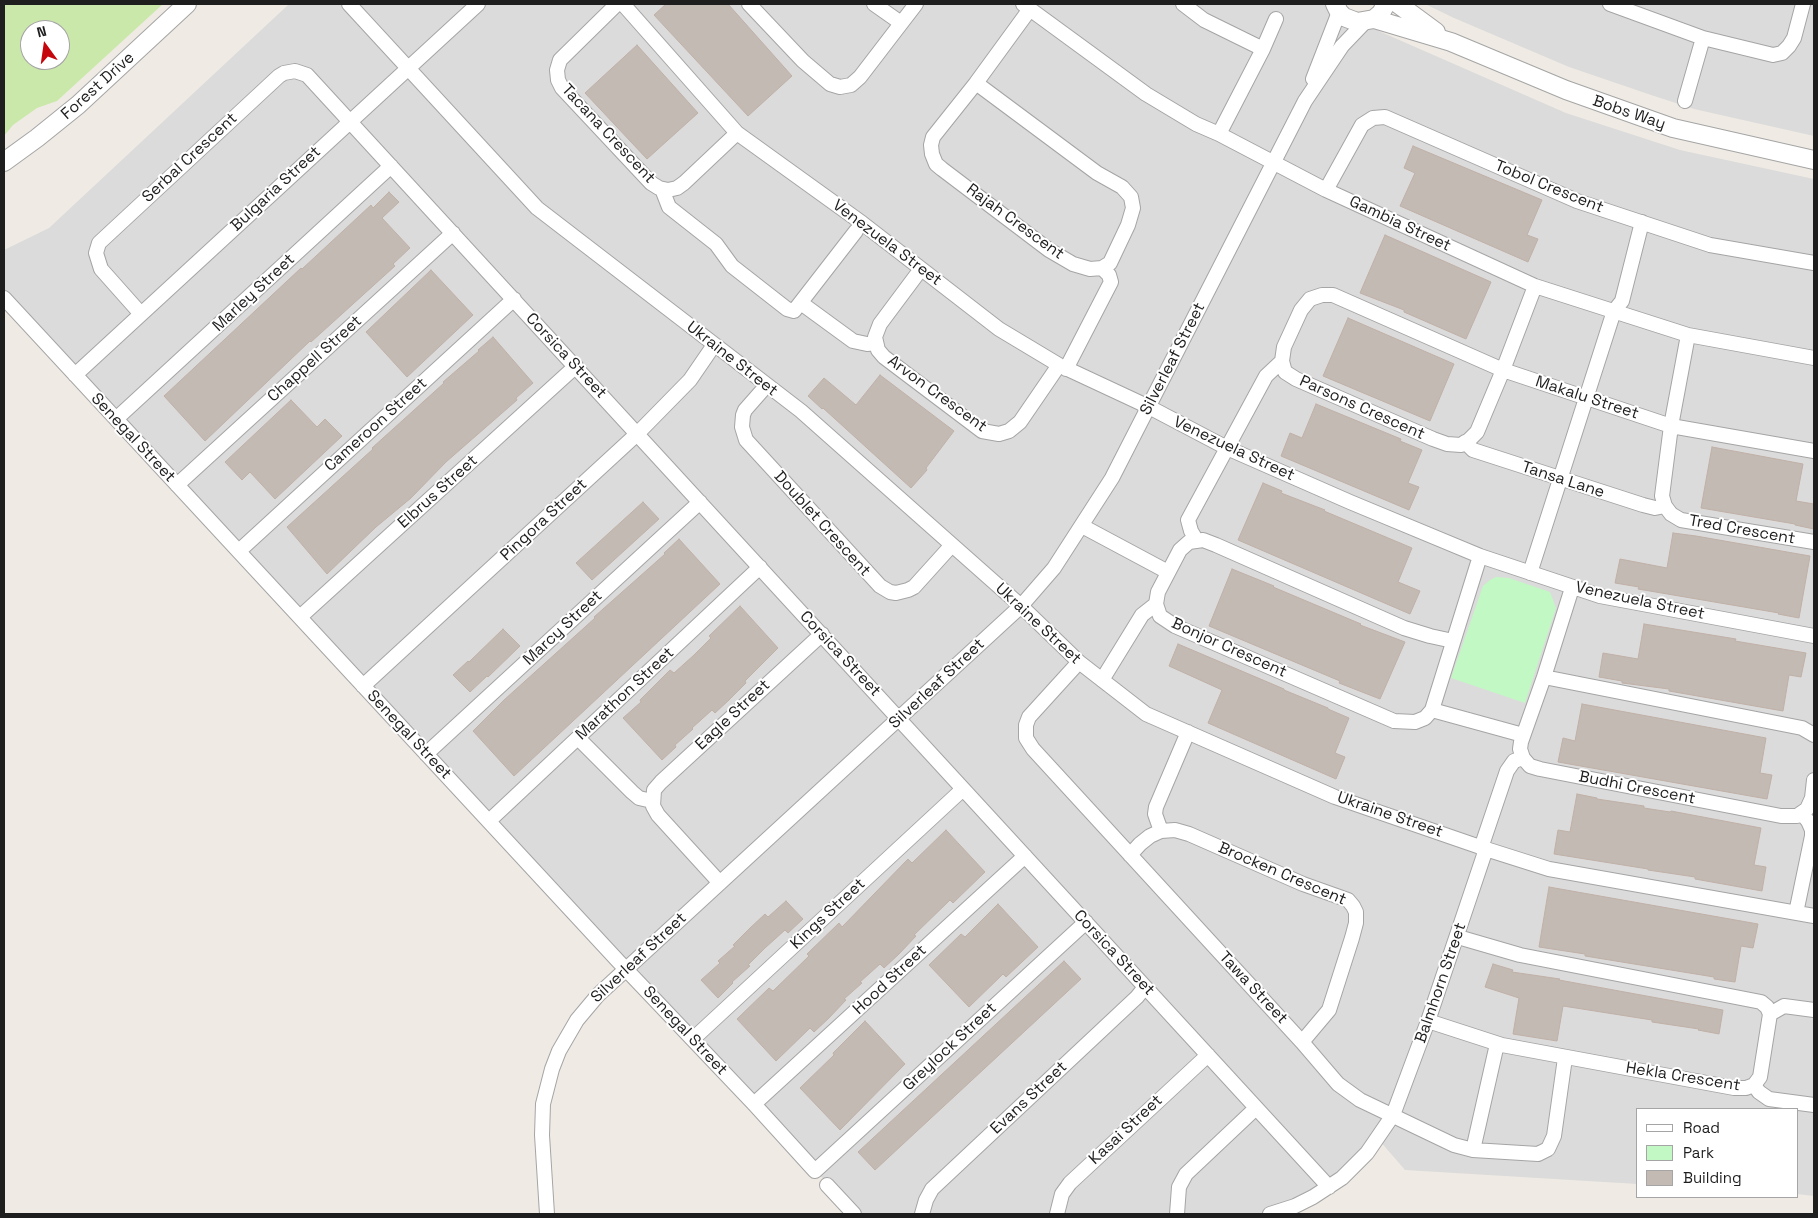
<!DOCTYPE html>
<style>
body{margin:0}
#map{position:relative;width:1818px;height:1218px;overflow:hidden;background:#efebe4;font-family:"Space Grotesk",sans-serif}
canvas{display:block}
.frame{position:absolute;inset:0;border:5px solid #1e1e1e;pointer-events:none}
.legend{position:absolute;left:1636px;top:1108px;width:162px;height:90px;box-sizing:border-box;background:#fff;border:1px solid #a5a5a5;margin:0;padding:6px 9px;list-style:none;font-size:15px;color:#1e1e1e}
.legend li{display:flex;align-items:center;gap:10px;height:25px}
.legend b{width:25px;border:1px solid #a5a5a5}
.north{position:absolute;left:20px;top:20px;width:50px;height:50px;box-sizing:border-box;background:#fff;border:1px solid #a5a5a5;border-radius:50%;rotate:346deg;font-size:14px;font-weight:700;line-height:20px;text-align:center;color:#1e1e1e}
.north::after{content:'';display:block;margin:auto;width:18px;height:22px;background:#c6060d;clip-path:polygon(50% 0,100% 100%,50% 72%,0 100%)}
</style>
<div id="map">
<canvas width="1818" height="1218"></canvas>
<div class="frame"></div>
<ul class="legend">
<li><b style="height:6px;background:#fff"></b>Road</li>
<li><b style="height:14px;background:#c2f8c4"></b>Park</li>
<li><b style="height:14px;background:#c3bab4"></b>Building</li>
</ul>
<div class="north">N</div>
</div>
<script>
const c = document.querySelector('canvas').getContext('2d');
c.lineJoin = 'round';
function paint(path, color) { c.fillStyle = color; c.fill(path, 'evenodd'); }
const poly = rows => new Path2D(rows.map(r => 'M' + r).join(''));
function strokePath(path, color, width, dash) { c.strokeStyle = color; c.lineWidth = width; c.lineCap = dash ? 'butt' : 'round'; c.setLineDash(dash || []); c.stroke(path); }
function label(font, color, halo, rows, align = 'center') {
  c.font = font + ' "Space Grotesk",sans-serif'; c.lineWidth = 4; c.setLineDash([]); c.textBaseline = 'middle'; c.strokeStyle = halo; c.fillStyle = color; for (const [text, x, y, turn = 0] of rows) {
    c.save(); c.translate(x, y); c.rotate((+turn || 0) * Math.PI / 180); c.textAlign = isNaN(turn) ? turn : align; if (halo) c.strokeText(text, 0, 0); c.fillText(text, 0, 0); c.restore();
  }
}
paint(poly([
 [289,4,1328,4,1381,32,1566,113,1680,150,1814,179,1814,1196,1797,1194,1797,1109,1637,1109,1637,1184,1405,1170,1379,1140,1342,1177,1267,1214,856,1214,4,300,4,250,49,228],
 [1425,4,1814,4,1814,136,1694,109,1651,95,1569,67,1454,18]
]), '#dcdbdb');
paint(poly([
 [4,4,163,4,57,101,37,108,13,125,4,136],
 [30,30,60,30,60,60,30,60]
]), '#cbe8ab');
paint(poly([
 [1496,577,1509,578,1550,592,1556,608,1525,703,1451,678,1483,586,1490,580]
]), '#c2f8c4');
const building = poly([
 [666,4,728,4,792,76,748,116,654,15,666,4],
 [637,45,698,113,647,159,585,93,637,45],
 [1413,146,1542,200,1527,235,1538,239,1528,262,1400,206,1415,173,1404,168,1413,146],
 [389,192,399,202,382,218,410,248,393,264,395,266,311,342,310,341,205,441,164,396,301,268,302,269,371,205,373,208,389,192],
 [1385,235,1491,282,1466,339,1404,312,1404,310,1360,293,1385,235],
 [431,270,473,315,407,377,366,332,431,270],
 [1348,318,1454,364,1430,421,1323,376,1348,318],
 [493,337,533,383,516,398,517,400,446,462,411,498,376,527,327,574,287,527,373,449,372,448,444,383,443,382,479,351,478,350,493,337],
 [880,375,954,431,926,468,927,470,911,488,823,408,822,409,808,396,824,378,856,405,880,375],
 [291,400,317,427,325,419,342,436,275,499,250,472,242,480,225,462,291,400],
 [1316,404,1401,439,1400,441,1422,450,1408,483,1419,487,1409,510,1281,456,1290,433,1302,438,1316,404],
 [1712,447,1803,464,1796,501,1814,504,1814,529,1795,525,1795,524,1701,508,1712,447],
 [1263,483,1282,491,1281,493,1325,510,1324,511,1412,548,1398,582,1420,591,1410,614,1238,540,1263,483],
 [643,502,659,519,592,580,576,563,643,502],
 [1673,533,1696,536,1810,556,1799,618,1778,614,1779,613,1638,589,1639,587,1615,583,1620,559,1667,568,1673,533],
 [679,539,720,584,514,776,473,731,504,700,595,618,594,617,665,554,664,553,679,539],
 [1232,569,1274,586,1273,587,1361,624,1360,625,1405,642,1380,699,1339,683,1340,681,1209,626,1232,569],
 [740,606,778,648,745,681,746,683,729,700,715,713,712,710,692,728,693,729,675,745,676,747,662,760,623,718,641,702,640,700,670,670,674,673,694,655,711,638,709,636,740,606],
 [1644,624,1736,639,1735,641,1806,653,1801,677,1789,675,1783,711,1669,691,1669,689,1622,683,1622,681,1599,677,1603,653,1638,659,1644,624],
 [503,629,520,646,488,677,487,676,470,692,453,675,468,661,469,662,503,629],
 [1178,644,1284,689,1284,690,1328,708,1328,709,1349,718,1335,753,1345,757,1336,779,1208,723,1222,690,1169,666,1178,644],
 [1582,704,1766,738,1760,773,1772,775,1767,799,1558,762,1563,738,1575,741,1582,704],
 [1577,794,1597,798,1597,799,1644,806,1644,808,1670,812,1671,811,1761,828,1754,865,1766,867,1762,891,1695,879,1695,877,1648,870,1648,869,1554,854,1558,830,1570,832,1577,794],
 [946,830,985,872,953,903,950,900,914,935,916,936,899,954,884,968,880,964,860,982,862,983,844,999,846,1000,829,1018,814,1032,810,1028,776,1061,737,1019,769,988,773,991,809,956,807,954,839,923,842,927,908,859,912,863,946,830],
 [1549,887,1758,924,1753,948,1741,946,1735,982,1714,979,1714,977,1585,956,1585,954,1539,947,1549,887],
 [786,901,803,919,788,933,785,930,765,948,748,965,750,966,732,982,733,983,718,998,701,980,720,963,718,961,735,946,733,945,750,928,765,914,768,917,786,901],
 [998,904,1038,947,1006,977,1003,974,969,1007,929,965,961,934,965,937,998,904],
 [1064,961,1081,979,875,1170,858,1152,1064,961],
 [1493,964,1513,970,1512,972,1560,979,1559,980,1723,1010,1719,1034,1698,1030,1699,1029,1652,1022,1652,1020,1563,1006,1557,1041,1513,1034,1519,998,1485,987,1493,964],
 [865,1021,905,1064,840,1130,800,1088,834,1055,833,1053,865,1021]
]);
paint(building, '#c3bab4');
strokePath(building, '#c0b1a7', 1);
const minor = poly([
 [349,4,537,208,801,411,1021,606,1079,662,1146,714,1335,797,1486,849,1549,869,1814,916],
 [617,4,560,60,557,70,558,80,562,88,651,183,659,188,668,190,677,188,684,183,737,133],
 [623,4,737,133,862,223,999,329,1059,365,1149,407,1227,448,1350,502,1480,556,1600,596,1814,636],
 [749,4,803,61,830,84,840,87,851,85,860,77,916,4],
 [874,4,901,23],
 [1023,4,1146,94,1196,124,1219,134,1326,190,1535,286,1688,335,1814,358],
 [1183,4,1204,20,1263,49],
 [1610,4,1703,38,1773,55,1782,53,1789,46,1794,38,1803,4],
 [1313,79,1339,12],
 [976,83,1097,173,1122,187,1131,197,1133,208,1128,225,1110,263,1102,268,1090,269,1073,264,1049,250,942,169,936,164,932,154,931,145,933,137,976,83,1030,9],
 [1685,101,1703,38],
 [1219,134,1263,49,1276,19],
 [662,189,669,207,716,244,732,266,787,309,794,311,856,231],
 [1326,190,1362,125,1373,118,1385,117,1577,201,1710,245,1814,263],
 [921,269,880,324,875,337,878,350,884,357,982,431,999,434,1009,431,1020,422,1059,365],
 [1535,286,1503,370,1477,432,1469,440,1461,445,1447,444,1433,439,1296,379,1285,372,1282,361,1284,347,1301,310,1310,299,1322,295,1333,295,1503,370,1671,426,1814,451],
 [4,298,619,962,754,1104,815,1171,1086,922],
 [801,303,853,341,867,344,876,343],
 [141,314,101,269,96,253,99,243,279,76,284,73,295,71,307,75,1329,1187],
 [1688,335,1671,426,1662,496,1665,506,1671,514,1681,520,1814,542],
 [1066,369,1111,282,1109,275,1102,268],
 [75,375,478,4],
 [767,385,745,410,743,415,742,427,746,440,880,586,890,592,896,593,908,590,914,587,951,546],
 [116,419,391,166],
 [1465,442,1473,450,1643,505,1655,508,1665,506],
 [177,485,453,233],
 [1082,526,1168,572],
 [1197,541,1191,531,1188,520,1266,376,1282,361],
 [239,551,514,299],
 [1530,573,1614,311,1622,301,1642,222],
 [1572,588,1544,677,1521,742,1520,749,1523,758,1530,766,1540,769,1781,816,1797,816,1807,809,1812,798,1814,780],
 [300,617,576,366],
 [1453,641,1430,636,1404,628,1216,545,1203,540,1189,542,1180,550,1158,592,1156,604,1160,616,1175,626,1394,721,1415,722,1425,718,1432,710,1480,556],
 [1079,662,1029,717,1026,725,1026,738,1033,749,1302,1042,1338,1084,1360,1100,1454,1145,1473,1150,1538,1154,1548,1149,1554,1136,1565,1058],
 [1544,677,1802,728,1814,735],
 [1102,680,1142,615,1156,604],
 [363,686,637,434,690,380,714,345],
 [1432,710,1523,735],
 [578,738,632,792,639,798,652,801],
 [426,754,700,502],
 [489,821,760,567],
 [1161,831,1155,814,1156,807,1188,732],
 [1481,848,1507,771,1514,761,1523,758],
 [1130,855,1140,844,1150,836,1161,831,1175,830,1189,834,1303,884,1348,900,1353,906,1356,912,1356,923,1352,938,1329,1010,1302,1042],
 [720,883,658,815,653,806,654,790,661,782,822,634],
 [1796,913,1812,836,1812,830,1808,821,1801,813],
 [1770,1014,1784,1006,1814,1010],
 [1428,1021,1502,1045,1734,1088,1746,1088,1754,1085,1760,1077,1770,1014,1767,1007,1761,1002,1520,955,1458,937],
 [693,1039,963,789],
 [1754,1085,1759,1092,1769,1099,1814,1105],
 [754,1104,1025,856],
 [1473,1150,1497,1044],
 [827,1185,854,1214],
 [547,1214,542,1135,543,1104,552,1069,559,1051,577,1020,598,995,1021,606,1054,568,1112,478,1305,101,1342,46,1365,22],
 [922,1214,926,1200,932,1189,1137,997,1145,987],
 [1057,1214,1062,1194,1070,1183,1208,1055],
 [1177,1214,1179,1187,1186,1174,1256,1108],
 [1270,1214,1295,1206,1313,1197,1342,1178,1367,1153,1393,1115,1428,1021,1486,849]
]);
const tertiary = poly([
 [1335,4,1339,12,1344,17,1357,22,1374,19,1381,13,1386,4],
 [1398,4,1436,32],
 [1374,19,1451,42,1566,90,1673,128,1814,160],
 [4,162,37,138,78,105,187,4]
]);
strokePath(minor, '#a5a5a5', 16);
strokePath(tertiary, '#a5a5a5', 20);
strokePath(minor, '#fff', 14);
strokePath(tertiary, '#fff', 18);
label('16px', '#1e1e1e', '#fff', [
 ["Forest Drive",98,86,-42],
 ["Bobs Way",1629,113,19],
 ["Tacana Crescent",608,134,47],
 ["Serbal Crescent",190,158,-43],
 ["Tobol Crescent",1549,187,22],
 ["Bulgaria Street",276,189,-43],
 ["Rajah Crescent",1015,222,36],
 ["Gambia Street",1400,224,25],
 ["Venezuela Street",887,243,37],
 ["Marley Street",254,293,-43],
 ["Corsica Street",566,356,47],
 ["Chappell Street",315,359,-42],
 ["Ukraine Street",732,359,38],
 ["Silverleaf Street",1173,359,-63],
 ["Arvon Crescent",937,394,36],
 ["Makalu Street",1587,398,18],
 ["Parsons Crescent",1362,408,24],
 ["Cameroon Street",376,425,-42],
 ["Senegal Street",133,438,47],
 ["Venezuela Street",1234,449,25],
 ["Tansa Lane",1563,480,18],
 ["Elbrus Street",438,492,-42],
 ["Pingora Street",544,520,-43],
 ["Doublet Crescent",822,524,48],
 ["Tred Crescent",1742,530,10],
 ["Venezuela Street",1640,601,12],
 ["Ukraine Street",1038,624,43],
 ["Marcy Street",563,628,-43],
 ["Bonjor Crescent",1229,648,24],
 ["Corsica Street",840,654,47],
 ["Silverleaf Street",937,684,-43],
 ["Marathon Street",625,694,-43],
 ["Eagle Street",733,715,-43],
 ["Senegal Street",409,735,47],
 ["Budhi Crescent",1637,788,11],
 ["Ukraine Street",1390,815,19],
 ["Brocken Crescent",1282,874,23],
 ["Kings Street",828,914,-43],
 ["Corsica Street",1114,953,47],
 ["Silverleaf Street",639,958,-43],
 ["Hood Street",890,980,-43],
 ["Balmhorn Street",1441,983,-71],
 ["Tawa Street",1253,988,47],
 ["Senegal Street",685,1031,47],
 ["Greylock Street",950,1047,-43],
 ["Hekla Crescent",1683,1077,9],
 ["Evans Street",1029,1098,-43],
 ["Kasai Street",1126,1130,-43]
]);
</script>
